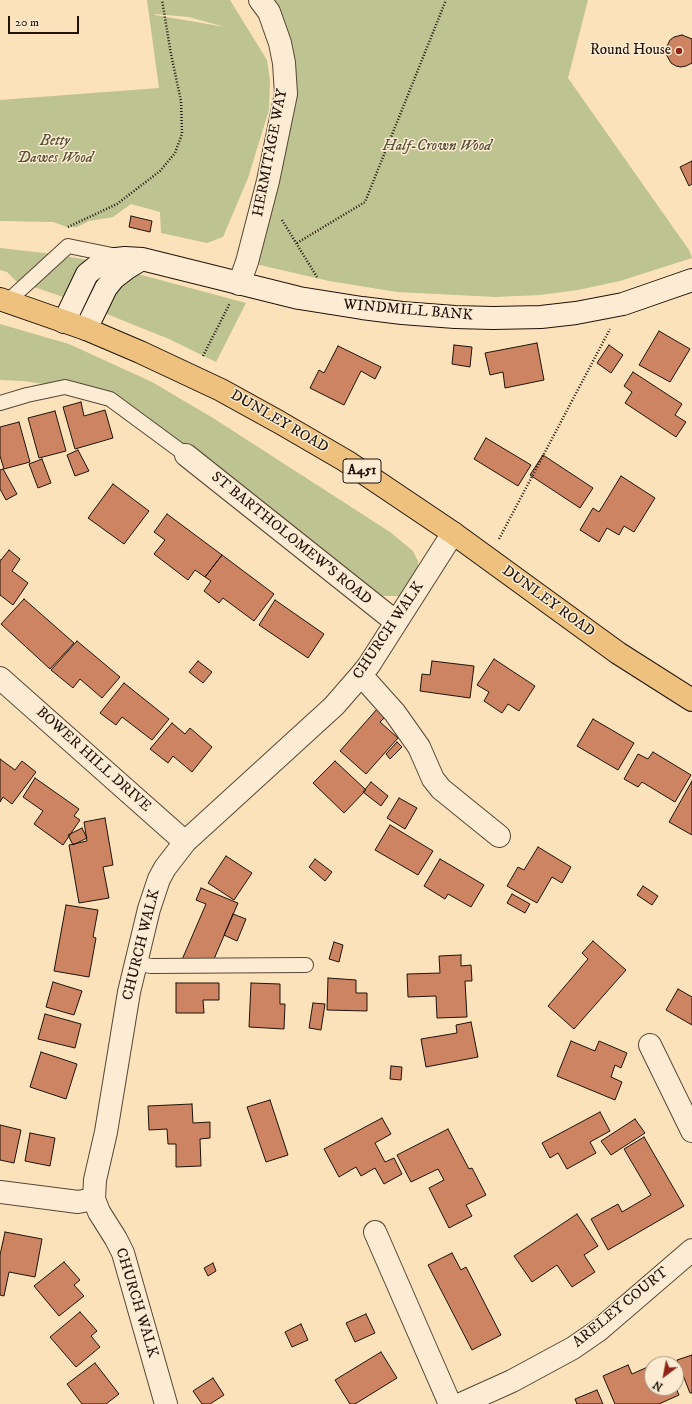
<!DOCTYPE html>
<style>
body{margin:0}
#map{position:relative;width:692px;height:1404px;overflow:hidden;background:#fce2bb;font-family:"IM FELL DW Pica",serif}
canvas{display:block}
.north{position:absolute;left:644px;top:1356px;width:40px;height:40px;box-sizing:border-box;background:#fdecd3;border:1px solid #a49583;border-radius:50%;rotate:212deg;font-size:11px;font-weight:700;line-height:16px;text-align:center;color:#1f130a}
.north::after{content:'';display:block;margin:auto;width:14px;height:18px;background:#8f2418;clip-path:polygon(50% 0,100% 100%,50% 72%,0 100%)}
.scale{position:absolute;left:8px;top:16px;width:71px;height:18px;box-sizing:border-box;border:2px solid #1f130a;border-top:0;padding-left:5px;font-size:12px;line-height:14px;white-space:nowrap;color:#1f130a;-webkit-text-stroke:3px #fdecd3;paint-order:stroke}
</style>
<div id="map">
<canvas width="692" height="1404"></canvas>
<div class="north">N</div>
<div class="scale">20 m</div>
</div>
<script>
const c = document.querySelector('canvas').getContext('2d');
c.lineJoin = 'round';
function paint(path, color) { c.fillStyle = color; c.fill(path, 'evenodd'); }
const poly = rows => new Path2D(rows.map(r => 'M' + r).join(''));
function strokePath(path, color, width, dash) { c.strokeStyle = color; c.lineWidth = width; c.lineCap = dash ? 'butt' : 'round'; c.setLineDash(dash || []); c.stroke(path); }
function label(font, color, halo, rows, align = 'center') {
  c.font = font + ' "IM FELL DW Pica",serif'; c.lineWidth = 3; c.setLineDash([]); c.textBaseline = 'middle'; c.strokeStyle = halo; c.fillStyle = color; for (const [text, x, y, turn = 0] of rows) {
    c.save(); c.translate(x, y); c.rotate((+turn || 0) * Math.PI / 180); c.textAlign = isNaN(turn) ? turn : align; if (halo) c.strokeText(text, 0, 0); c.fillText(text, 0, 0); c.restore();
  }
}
paint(poly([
 [147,0,230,0,267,60,270,80,269,110,248,178,223,237,207,243,161,233,160,212,131,204,113,217,89,221,77,227,67,227,53,222,0,221,0,100,159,88],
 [155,14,189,17,225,27,155,15],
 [260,0,588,0,568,78,689,250,692,258,620,281,578,290,540,295,495,297,397,292,329,281,247,262,286,94],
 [0,248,53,254,82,259,246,303,216,362,169,339,134,325,75,301,16,281,7,272,0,270],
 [0,324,69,344,152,382,213,418,390,532,413,551,418,561,418,570,400,596,363,596,110,399,65,387,23,381,0,380]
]), '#bdc391');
const building = poly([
 [682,35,692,39,692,63,686,66,681,67,676,66,671,63,666,54,666,48,670,40,674,37,682,35],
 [692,161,692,184,689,186,680,167,692,161],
 [131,216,152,221,150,232,129,227,131,216],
 [659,331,690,349,670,382,639,365,659,331],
 [537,343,544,380,505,388,503,372,490,375,485,353,537,343],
 [454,345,472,347,470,367,452,364,454,345],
 [609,345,623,355,611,373,597,363,609,345],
 [338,346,381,367,375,379,361,371,344,405,310,388,319,370,324,373,338,346],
 [633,372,682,404,675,415,686,422,676,437,625,403,632,392,624,386,633,372],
 [81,402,84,416,105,410,113,438,75,449,63,407,81,402],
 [55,411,66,451,39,458,28,418,55,411],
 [19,422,30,462,4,469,0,456,0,427,19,422],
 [486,438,531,465,518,486,474,459,486,438],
 [78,450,89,471,75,476,67,455,78,450],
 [543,455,593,488,580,508,530,475,543,455],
 [42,459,51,483,38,488,29,464,42,459],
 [3,469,17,494,6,500,0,489,0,470,3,469],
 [621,476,655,498,634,532,624,526,619,535,607,528,599,542,580,530,593,508,599,512,621,476],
 [113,484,149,511,124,544,88,518,113,484],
 [167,514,222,555,205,577,195,570,188,580,154,554,165,540,154,532,167,514],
 [9,550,20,559,12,571,28,583,13,605,0,595,0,560,1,560,9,550],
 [222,555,274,594,254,621,223,598,219,603,204,591,211,581,205,577,222,555],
 [24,599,74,643,50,669,1,624,24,599],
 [275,600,324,634,308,658,259,625,275,600],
 [77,641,120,677,102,698,80,679,73,688,51,670,77,641],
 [494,659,535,686,519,711,508,704,502,713,484,701,489,692,477,685,494,659],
 [198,661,212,672,203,683,189,672,198,661],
 [432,661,474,666,470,698,420,691,422,674,430,675,432,661],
 [124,683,169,719,152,740,122,717,116,725,100,713,124,683],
 [378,708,386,716,380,722,398,738,366,774,340,751,378,708],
 [593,719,634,743,618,770,577,746,593,719],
 [172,723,185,734,190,728,212,747,192,772,173,756,168,763,150,749,172,723],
 [397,742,402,747,390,759,386,754,397,742],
 [653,752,691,775,675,802,642,782,638,787,624,779,638,754,648,759,653,752],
 [0,759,15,770,22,761,36,772,12,804,3,797,0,802,0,759],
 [335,761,366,790,344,813,313,783,335,761],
 [35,778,79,809,74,816,80,820,63,845,34,824,43,811,23,797,35,778],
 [692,781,692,835,669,822,692,781],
 [371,782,388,796,381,806,363,792,371,782],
 [399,798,417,808,405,829,387,818,399,798],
 [105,818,113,865,103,867,109,898,79,903,69,845,87,841,84,822,105,818],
 [390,825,433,851,418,875,375,850,390,825],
 [82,828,87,838,73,845,68,835,82,828],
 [538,847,571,867,562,883,552,877,537,903,507,886,518,867,524,870,538,847],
 [226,856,252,873,234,900,208,883,226,856],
 [315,859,332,872,325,881,309,867,315,859],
 [440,859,484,885,471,907,448,894,445,899,424,886,440,859],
 [643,886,658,896,652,905,637,895,643,886],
 [201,888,238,903,208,973,181,962,206,904,196,900,201,888],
 [512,894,530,904,525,913,507,903,512,894],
 [66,905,98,910,93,937,96,938,89,977,54,971,66,905],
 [233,914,246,919,237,941,224,935,233,914],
 [593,941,626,970,574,1029,548,1006,588,959,582,953,593,941],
 [334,942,343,945,339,962,329,959,334,942],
 [461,955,461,966,471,965,472,981,465,981,467,1017,437,1018,436,996,408,997,407,974,440,973,439,956,461,955],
 [328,978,356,980,356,993,367,993,367,1011,327,1010,328,978],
 [53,982,82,991,74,1015,46,1007,53,982],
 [176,983,219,983,219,1000,203,1000,204,1013,176,1013,176,983],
 [251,983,280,984,280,1004,285,1004,284,1029,249,1027,251,983],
 [678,989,692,997,692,1025,666,1010,678,989],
 [313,1003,325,1004,321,1030,309,1028,313,1003],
 [45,1014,81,1024,75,1048,38,1039,45,1014],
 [471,1022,478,1057,426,1067,421,1039,457,1033,456,1025,471,1022],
 [571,1041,595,1051,599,1041,627,1053,621,1068,615,1065,611,1077,622,1082,615,1100,557,1076,571,1041],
 [41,1052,77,1064,66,1099,30,1087,41,1052],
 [391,1066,402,1067,401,1080,390,1079,391,1066],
 [270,1100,288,1155,266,1162,247,1107,270,1100],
 [192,1104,193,1123,210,1122,210,1138,200,1139,201,1166,176,1167,176,1144,168,1144,167,1129,149,1130,148,1106,192,1104],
 [600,1112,610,1131,590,1142,596,1153,567,1169,558,1153,550,1158,542,1143,600,1112],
 [382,1118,391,1134,375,1143,385,1162,394,1158,402,1174,384,1184,375,1168,361,1176,356,1167,339,1177,324,1149,382,1118],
 [635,1119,645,1133,611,1155,601,1141,635,1119],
 [0,1125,21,1130,14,1163,0,1160,0,1125],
 [448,1129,469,1169,472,1168,486,1195,466,1205,472,1216,449,1228,429,1188,444,1180,438,1169,411,1182,397,1155,448,1129],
 [30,1133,55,1138,50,1166,25,1161,30,1133],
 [644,1137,684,1206,608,1250,591,1219,618,1204,622,1212,651,1195,624,1149,644,1137],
 [577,1214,598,1246,584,1255,595,1272,572,1287,557,1265,532,1282,514,1256,577,1214],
 [5,1232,42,1239,35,1277,9,1272,4,1296,0,1295,0,1255,5,1232],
 [452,1253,461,1270,466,1267,501,1335,472,1350,428,1265,452,1253],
 [64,1262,80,1280,74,1285,84,1296,59,1316,34,1286,64,1262],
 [213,1263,216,1271,208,1276,204,1268,213,1263],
 [80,1312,97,1331,91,1336,100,1347,76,1367,50,1337,80,1312],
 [366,1314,375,1333,355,1342,346,1323,366,1314],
 [301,1324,308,1340,292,1347,285,1332,301,1324],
 [381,1352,397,1378,355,1404,350,1404,335,1380,381,1352],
 [692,1355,692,1393,690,1393,677,1360,692,1355],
 [95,1363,119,1394,106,1404,82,1404,67,1384,95,1363],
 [628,1365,632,1374,652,1365,652,1388,676,1388,679,1395,659,1404,615,1404,603,1376,628,1365],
 [213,1378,224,1395,210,1404,202,1404,193,1391,213,1378],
 [597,1390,603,1404,577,1404,575,1399,597,1390]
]);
paint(building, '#cd8463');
strokePath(building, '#1f130a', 1);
const lane = poly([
 [8,301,68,246,117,256],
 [0,403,27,395,65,387,110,399,186,455],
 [135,963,151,966,306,965]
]);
const street = poly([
 [239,284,247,262,268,181,286,94,284,63,280,43,269,12,260,0],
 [186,455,396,622],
 [361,675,395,713,419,747,433,779,441,789,499,836],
 [0,678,185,842],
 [650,1045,692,1131],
 [0,1192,78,1202,94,1199],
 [375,1232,450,1404],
 [166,1404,123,1253,116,1239,99,1212,94,1199,95,1180,106,1132,129,992,149,909,159,879,165,868,185,842,334,706,361,675,369,665,453,533],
 [461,1404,512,1381,573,1348,599,1330,692,1250]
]);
const secondary = poly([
 [64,322,87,274,97,266,107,260,125,258,142,259,299,298,362,308,402,313,455,317,493,318,541,317,576,313,623,304,692,280],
 [86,329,106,288,114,278,127,268,142,259]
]);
const primary = poly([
 [0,299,86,329,140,352,221,390,279,422,346,461,453,533,618,653,692,700]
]);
strokePath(lane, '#564736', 16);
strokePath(street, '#564736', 24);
strokePath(secondary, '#1f130a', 24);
strokePath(primary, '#1f130a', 24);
strokePath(poly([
 [282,220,317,277],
 [68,227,117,204,160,171,175,153,182,134,181,101,171,54,162,0],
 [297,243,365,202,446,0],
 [203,356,230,303],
 [499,539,610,329]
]), '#1f130a', 2.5, [1, 2]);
strokePath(lane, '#fdecd3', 14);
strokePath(street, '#fdecd3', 22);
strokePath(secondary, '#fdecd3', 22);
strokePath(primary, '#eec17e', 22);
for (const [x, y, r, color] of [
 [679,51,4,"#8f2418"]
]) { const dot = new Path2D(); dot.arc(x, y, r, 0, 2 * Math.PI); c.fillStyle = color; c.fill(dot); strokePath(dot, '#fdecd3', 1.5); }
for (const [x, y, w] of [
 [362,471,38]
]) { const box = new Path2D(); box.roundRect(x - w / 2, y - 12, w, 24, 3); c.fillStyle = '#fdecd3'; c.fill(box); strokePath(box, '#1f130a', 1); }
label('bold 14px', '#1f130a', null, [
 ["A451",362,471]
]);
label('15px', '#1f130a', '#fdecd3', [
 ["Round House",671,51]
], 'right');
label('italic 15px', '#565139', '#fdecd3', [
 ["Betty",55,142],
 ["Dawes Wood",55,159],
 ["Half-Crown Wood",437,147]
]);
label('15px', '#1f130a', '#fdecd3', [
 ["HERMITAGE WAY",271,153,-79],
 ["WINDMILL BANK",408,311,5],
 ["DUNLEY ROAD",279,422,30],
 ["ST BARTHOLOMEW'S ROAD",291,539,39],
 ["DUNLEY ROAD",548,602,36],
 ["CHURCH WALK",389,631,-56],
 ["BOWER HILL DRIVE",93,760,42],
 ["CHURCH WALK",142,945,-76],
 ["CHURCH WALK",136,1303,73],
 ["ARELEY COURT",621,1308,-39]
]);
</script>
